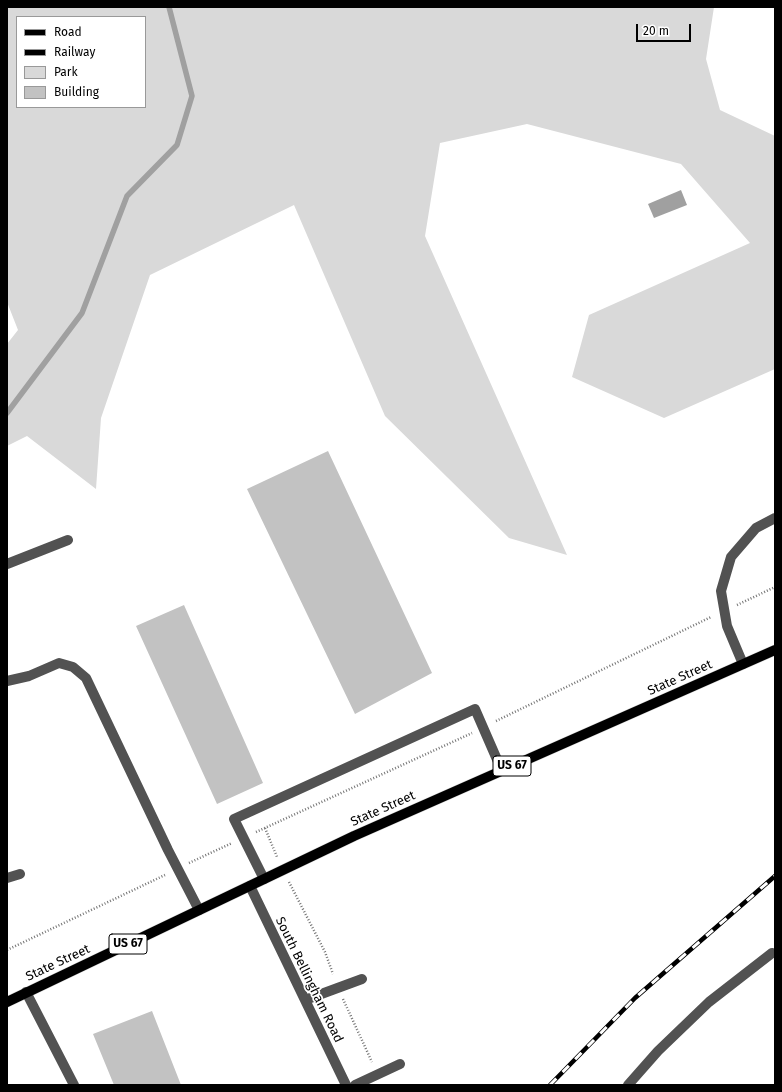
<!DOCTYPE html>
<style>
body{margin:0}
#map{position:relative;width:782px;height:1092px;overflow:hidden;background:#fff;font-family:"Fira Sans",sans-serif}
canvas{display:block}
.frame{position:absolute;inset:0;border:8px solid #000;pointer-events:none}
.legend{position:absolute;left:16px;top:16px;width:130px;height:92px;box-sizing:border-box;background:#fff;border:1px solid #999;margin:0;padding:5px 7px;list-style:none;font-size:12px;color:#000}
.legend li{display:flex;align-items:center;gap:8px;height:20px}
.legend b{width:20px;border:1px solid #999}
.scale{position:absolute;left:636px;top:24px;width:55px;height:18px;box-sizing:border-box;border:2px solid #000;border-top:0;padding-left:5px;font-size:12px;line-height:14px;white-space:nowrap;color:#000;-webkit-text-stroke:3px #fff;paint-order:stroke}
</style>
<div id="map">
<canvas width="782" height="1092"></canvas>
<div class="frame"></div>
<ul class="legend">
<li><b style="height:5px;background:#000"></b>Road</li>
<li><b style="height:5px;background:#000"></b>Railway</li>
<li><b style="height:11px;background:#d9d9d9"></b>Park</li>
<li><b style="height:11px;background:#c2c2c2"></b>Building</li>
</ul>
<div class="scale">20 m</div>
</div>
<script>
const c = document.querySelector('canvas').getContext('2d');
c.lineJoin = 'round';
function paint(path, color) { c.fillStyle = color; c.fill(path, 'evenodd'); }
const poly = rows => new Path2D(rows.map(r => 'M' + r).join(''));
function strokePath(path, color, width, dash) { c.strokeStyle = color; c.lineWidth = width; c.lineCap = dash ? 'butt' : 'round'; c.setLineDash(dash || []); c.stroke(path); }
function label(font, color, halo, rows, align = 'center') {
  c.font = font + ' "Fira Sans",sans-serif'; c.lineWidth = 3.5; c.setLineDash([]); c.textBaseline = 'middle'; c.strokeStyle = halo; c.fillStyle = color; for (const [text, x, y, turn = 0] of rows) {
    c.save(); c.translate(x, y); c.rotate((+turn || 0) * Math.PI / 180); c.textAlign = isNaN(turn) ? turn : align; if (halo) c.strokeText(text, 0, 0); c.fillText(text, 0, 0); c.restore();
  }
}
paint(poly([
 [7,7,714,7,706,59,720,110,775,136,775,369,664,418,572,377,589,315,750,243,681,164,527,124,440,143,425,236,567,555,509,538,385,416,294,205,150,275,101,418,96,489,27,436,7,446,7,344,18,330,7,302],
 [17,17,145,17,145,107,17,107]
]), '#d9d9d9');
paint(poly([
 [681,190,687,205,654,218,648,204]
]), '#a0a0a0');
strokePath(poly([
 [7,413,82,313,127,196,177,145,192,96,169,7]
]), '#a0a0a0', 5.5);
paint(poly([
 [328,451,432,673,355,714,247,489],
 [184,605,263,783,217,804,136,626],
 [152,1011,181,1085,114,1085,93,1034]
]), '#c2c2c2');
const major = poly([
 [7,1002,354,836,775,650]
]);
strokePath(major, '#dbdbdb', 11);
strokePath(poly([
 [737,605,775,587],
 [496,721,711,617],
 [265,828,277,857],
 [256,832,472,733],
 [189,863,232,843],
 [289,882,325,952,333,974],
 [7,950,165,875],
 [343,999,372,1062]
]), '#747474', 2.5, [1, 2]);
strokePath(poly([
 [7,564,68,540],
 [743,664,727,626,721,591,731,557,756,528,775,518],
 [7,681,29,676,59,663,73,667,86,678,168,850,199,910],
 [7,878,20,874],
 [264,879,234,819,475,709,502,771],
 [250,886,346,1085],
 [26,992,74,1085],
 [305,1000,362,979],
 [355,1085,400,1064],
 [628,1085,658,1051,709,1002,772,953]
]), '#525252', 10);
strokePath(major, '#000', 10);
const rail = poly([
 [550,1085,635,998,775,876]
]);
strokePath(rail, '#000', 4.5);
strokePath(rail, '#fff', 3, [9]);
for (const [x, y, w] of [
 [512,766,38],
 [128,944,38]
]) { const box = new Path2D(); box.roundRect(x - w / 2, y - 10, w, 20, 3); c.fillStyle = '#fff'; c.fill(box); strokePath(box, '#000', 1); }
label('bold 12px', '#000', null, [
 ["US 67",512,766],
 ["US 67",128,944]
]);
label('13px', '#000', '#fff', [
 ["State Street",680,678,-24],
 ["State Street",383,809,-24],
 ["State Street",58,963,-25],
 ["South Bellingham Road",309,980,64]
]);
</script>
